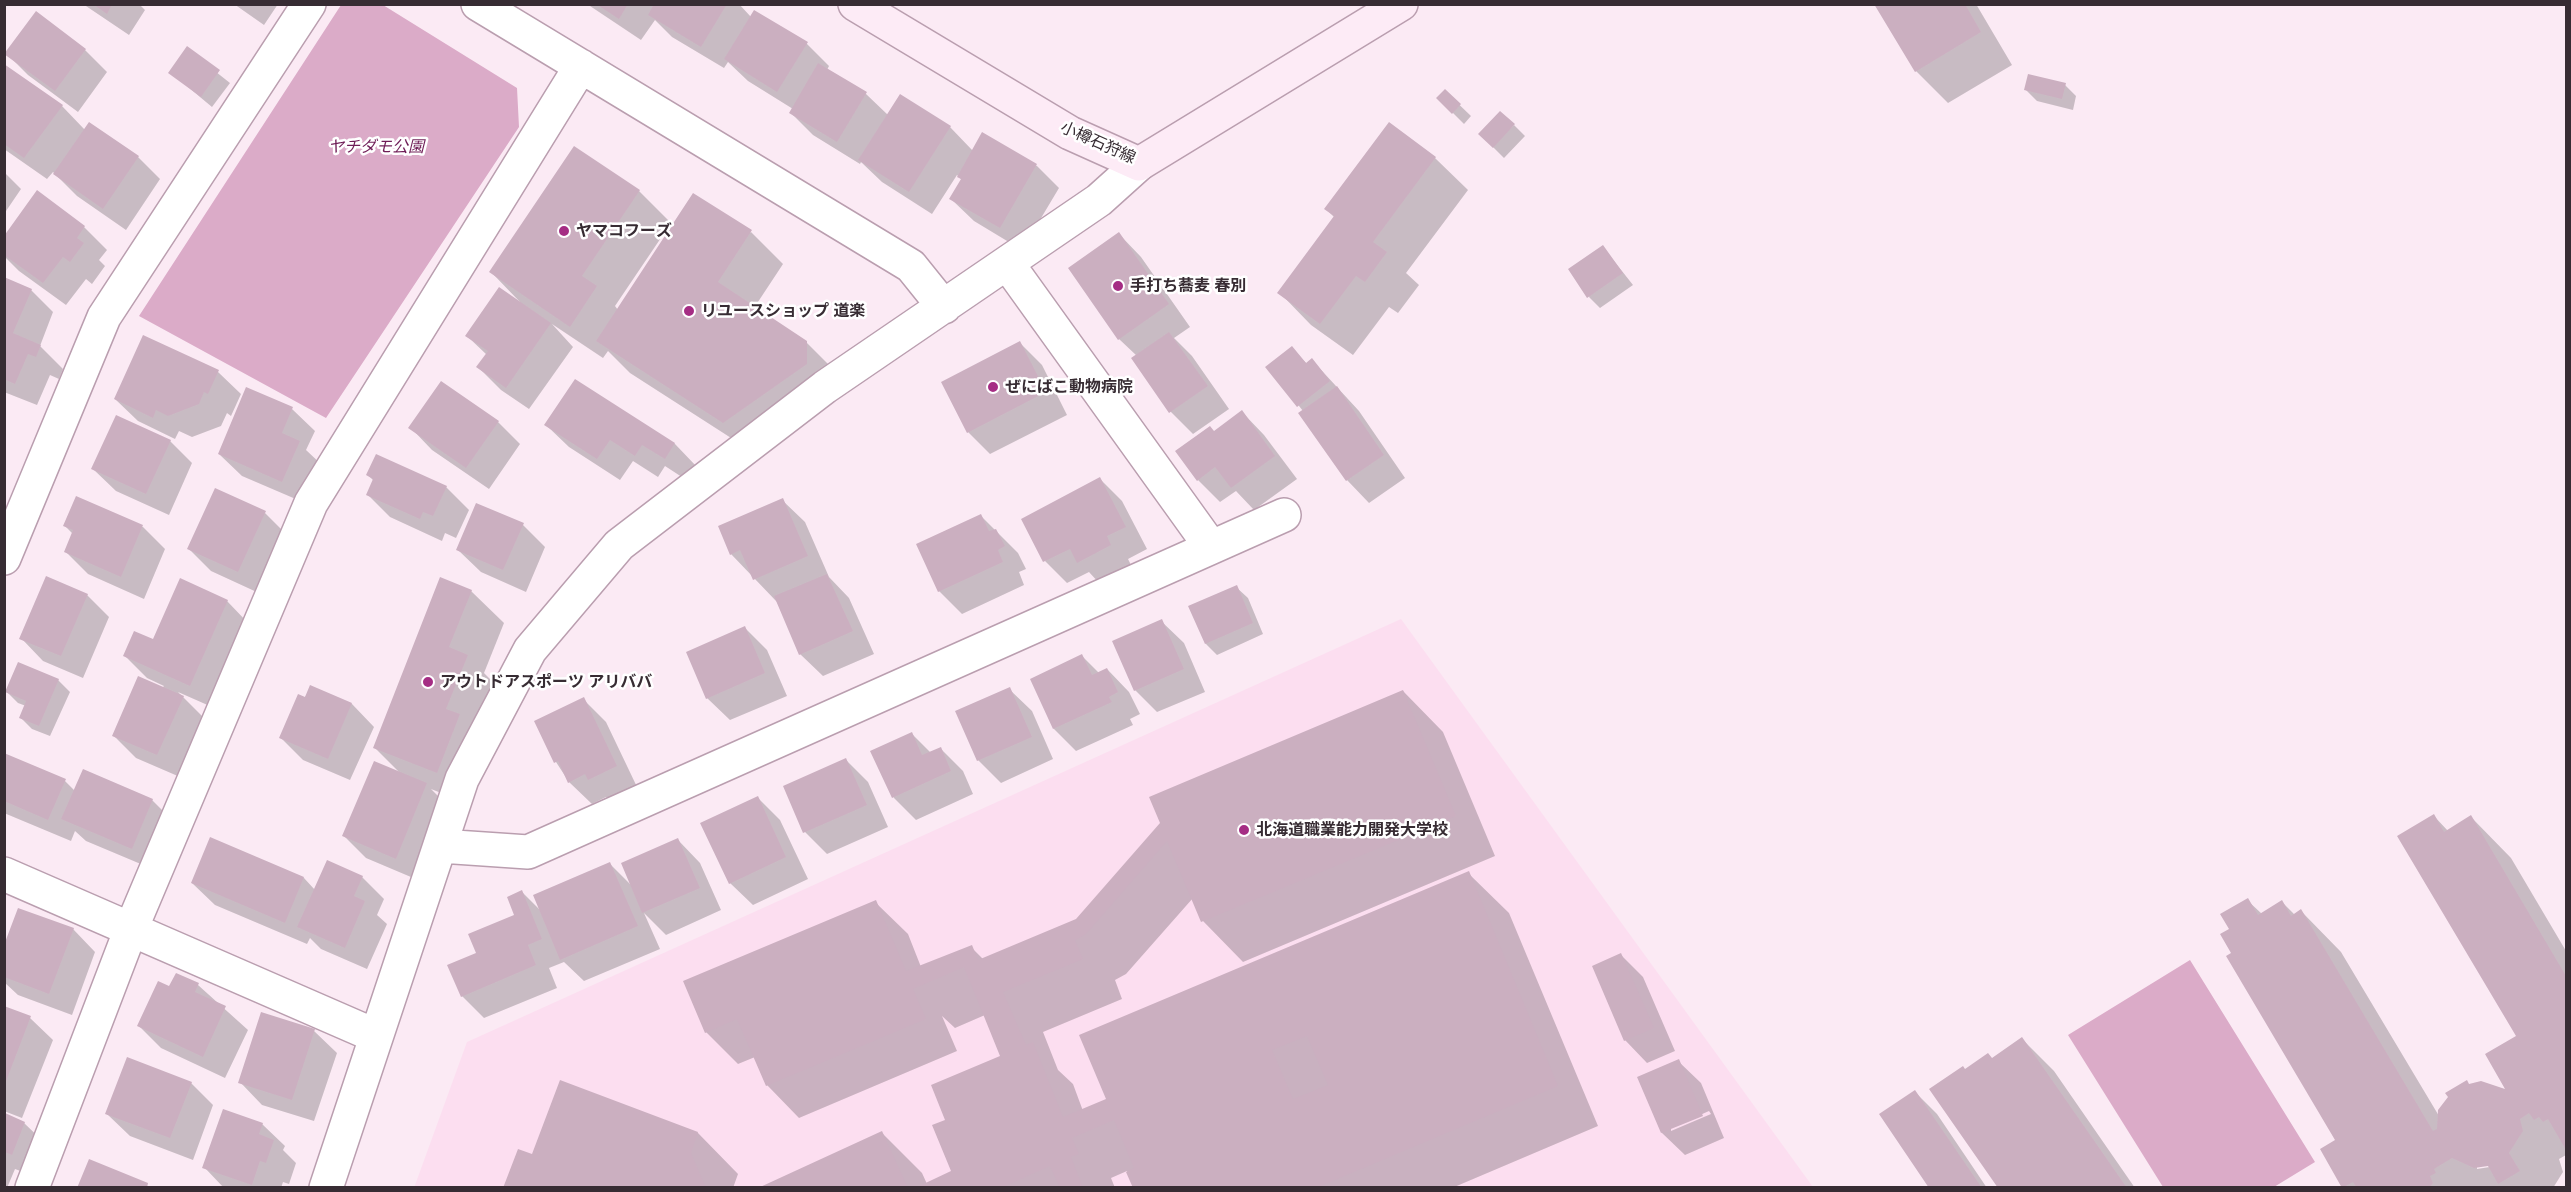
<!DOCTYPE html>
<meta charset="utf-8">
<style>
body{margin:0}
#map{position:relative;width:2571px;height:1192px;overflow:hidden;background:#fbeaf4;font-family:Lora,serif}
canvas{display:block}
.frame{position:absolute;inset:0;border:6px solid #372c33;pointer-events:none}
</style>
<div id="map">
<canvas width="2571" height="1192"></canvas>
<div class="frame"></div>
</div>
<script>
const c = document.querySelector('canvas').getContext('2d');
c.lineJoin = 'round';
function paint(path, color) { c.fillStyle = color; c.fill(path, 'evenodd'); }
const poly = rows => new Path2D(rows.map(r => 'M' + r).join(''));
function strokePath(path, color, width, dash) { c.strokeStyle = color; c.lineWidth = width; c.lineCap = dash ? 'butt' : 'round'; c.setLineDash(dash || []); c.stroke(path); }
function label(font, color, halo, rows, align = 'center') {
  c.font = font + ' Lora,"Noto Sans JP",serif'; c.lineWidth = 5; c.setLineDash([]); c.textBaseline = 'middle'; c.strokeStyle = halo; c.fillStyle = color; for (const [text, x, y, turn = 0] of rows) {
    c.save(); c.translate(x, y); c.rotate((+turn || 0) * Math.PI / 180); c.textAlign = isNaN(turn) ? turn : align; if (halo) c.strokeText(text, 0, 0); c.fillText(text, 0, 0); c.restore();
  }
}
paint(poly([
 [1401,619,1813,1187,414,1188,467,1042]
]), '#fcdef0');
paint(poly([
 [341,5,383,5,517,88,519,127,326,418,139,316],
 [2190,960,2315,1162,2274,1187,2163,1187,2068,1035]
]), '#dbabc8');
paint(poly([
 [83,4,139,4,145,10,129,35],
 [234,4,278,4,264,25],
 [587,4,739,4,751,17,807,44,829,66,827,70,866,94,888,115,950,127,973,151,983,134,1037,166,1059,188,1022,250,974,221,951,199,962,180,957,175,932,214,882,182,861,162,860,164,813,135,791,113,793,109,748,81,728,62,724,68,672,37,655,20,641,40],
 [1876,4,1976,4,2012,65,1948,103,1916,71],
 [187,49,230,83,212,107,170,72],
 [85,50,107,72,78,112,28,75,6,53],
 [4,66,62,106,85,130,138,157,160,179,126,230,77,196,53,172,47,179,4,149],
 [2065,85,2076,96,2073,110,2037,101,2026,90],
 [1445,91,1471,116,1464,124,1438,98],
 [1390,124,1435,158,1468,190,1406,273,1419,285,1398,313,1389,307,1353,355,1311,325,1279,292,1334,217,1326,209],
 [1514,125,1525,136,1504,158,1491,145],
 [4,172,21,189,4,214],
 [639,191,671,223,615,306,618,310,751,232,783,264,754,308,806,342,839,375,756,454,630,373,608,351,603,358,552,324,573,347,529,409,501,390,478,367,487,355,467,336,520,302,491,272],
 [37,193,84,227,107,250,99,260,105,266,92,284,86,279,66,305,19,271,4,256,4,238],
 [1119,234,1141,257,1190,327,1174,338,1192,356,1229,409,1193,434,1171,412,1133,359,1137,356,1119,339],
 [1603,247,1633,285,1600,308,1589,297],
 [4,279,31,290,53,312,40,346,63,369,59,379,50,375,37,405,4,392],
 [144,337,218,372,241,394,231,416,227,413,221,426,192,437,179,431,175,439,138,421,115,399],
 [1020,343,1042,365,1067,415,990,454,968,432],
 [1292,348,1307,364,1312,360,1359,411,1405,478,1369,503,1347,480,1303,411,1268,367],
 [575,381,675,444,697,467,688,481,665,466,658,477,633,461,620,480,569,447,546,425],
 [292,409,315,431,306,450,322,465,305,503,242,476,219,454],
 [1242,412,1264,435,1297,479,1254,510,1236,491,1220,502,1198,480,1215,432],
 [498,422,520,444,489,489,432,450,410,427],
 [170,441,192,463,169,515,116,491,93,469],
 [376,456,446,487,469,510,456,538,445,533,442,541,390,517,368,495,374,481,368,475],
 [1100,479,1122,501,1147,549,1128,559,1132,567,1100,584,1089,572,1067,583,1045,561],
 [76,498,143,527,165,549,144,599,88,574,66,552,73,534,64,525],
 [782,500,805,522,829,577,849,598,874,654,823,676,800,654,777,602,731,554],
 [265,513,287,535,261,594,211,571,189,549],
 [980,515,1018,553,1026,569,1019,572,1024,585,962,614,939,591],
 [523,525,545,547,526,592,481,572,458,550],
 [1236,587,1248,598,1263,634,1217,655,1206,644,1190,607],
 [471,591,504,623,484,673,499,688,469,804,431,789,449,807,418,880,366,858,344,836,401,774,375,748],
 [87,595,109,617,83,678,43,661,21,638],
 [227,601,249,624,212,707,178,692,205,719,180,777,136,758,114,736,164,686,147,678,125,656],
 [1161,621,1184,643,1205,692,1157,712,1135,690],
 [745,628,767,650,787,696,730,720,707,698],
 [1082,656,1099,673,1107,669,1129,692,1140,714,1130,719,1133,725,1076,751,1054,729,1032,679],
 [19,664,58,680,70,692,50,736,32,729,21,718,26,706,18,703,7,692],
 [311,687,352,704,374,727,350,780,303,760,281,738],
 [1009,689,1032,711,1053,759,1001,783,978,760],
 [1403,691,1443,732,1495,856,1243,962,1203,921,1193,898,1126,974,1115,980,1122,999,1043,1032,1058,1070,1073,1084,1083,1111,1108,1100,1468,873,1509,913,1598,1126,1452,1188,1134,1188,1127,1171,1111,1178,1115,1188,762,1188,882,1133,922,1173,927,1184,953,1172,947,1121,1002,1057,985,1015,955,1028,942,1016,957,1051,799,1118,767,1085,755,1057,738,1064,706,1032,875,902,908,934,921,967,971,947,984,960,1077,920,1162,823],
 [583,699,606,722,638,789,612,802,606,797,592,804,569,782,556,762,536,722],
 [912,734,931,753,940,748,963,771,973,794,916,820,894,798,872,751],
 [4,755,65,781,75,791,152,800,175,823,155,870,86,841,75,831,71,841,4,813],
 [846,760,868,782,888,827,827,854,805,832],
 [758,798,780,820,808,879,753,905,730,883],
 [2434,816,2448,831,2471,817,2511,858,2566,951,2566,1155,2559,1159,2563,1172,2553,1188,2344,1188,2322,1150,2337,1141,2233,953,2231,930,2247,900,2262,914,2282,902,2295,915,2301,911,2341,952,2439,1116,2469,1085,2509,1092,2518,1037],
 [2495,1163,2496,1166,2477,1169,2477,1166],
 [211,839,304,878,315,890,362,877,384,899,377,915,387,924,367,969,321,949,310,938,307,944,215,905,192,883],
 [678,840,700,863,721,910,666,935,644,913,660,949,584,981,564,962,549,968,557,988,484,1018,462,996,478,954,516,916,522,892,541,911,610,864,632,886],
 [73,929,95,952,72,1015,18,995,4,982,4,949],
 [1621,955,1643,977,1675,1051,1647,1063,1625,1040],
 [198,985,248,1030,225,1078,161,1048,139,1026,169,988],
 [4,1007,30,1018,53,1040,22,1118,4,1111],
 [314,1031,337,1053,314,1121,262,1105,240,1082],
 [2022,1039,2054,1071,2135,1188,2000,1188,1965,1070,1992,1060],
 [1678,1061,1701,1083,1724,1138,1685,1155,1662,1133,1639,1078],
 [1709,1111,1711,1114,1671,1131,1671,1128],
 [561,1082,698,1133,738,1174,733,1188,505,1188,533,1156],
 [191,1083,213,1105,193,1160,130,1136,107,1114],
 [1915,1092,1937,1114,1987,1188,1931,1188],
 [4,1115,24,1123,47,1145,34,1176,15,1169,7,1188,4,1188],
 [262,1124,285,1146,283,1150,296,1163,289,1184,283,1182,281,1188,224,1188,204,1167]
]), '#0003');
paint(poly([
 [93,4,112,4,107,14],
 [596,4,628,4,619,19],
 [654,4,727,4,701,47,648,15],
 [1874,4,1965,4,1981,32,1915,72],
 [754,10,808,42,777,92,724,59],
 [36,11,86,49,55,91,4,54],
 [187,46,220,70,201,97,168,73],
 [818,63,867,92,837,142,789,113],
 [4,64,63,105,24,158,4,144],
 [2028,74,2066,83,2062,99,2024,90],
 [1445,89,1461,104,1452,114,1436,98],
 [900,94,951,126,909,192,858,160],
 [1500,111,1515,124,1493,148,1478,134],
 [89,122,139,156,103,209,53,174],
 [1389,122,1436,157,1373,242,1387,252,1365,282,1356,276,1320,324,1277,293,1334,216,1324,209],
 [982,132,1037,164,1000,228,949,199,961,179,957,177],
 [574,146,640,190,582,276,597,286,570,327,489,272],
 [37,190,85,226,77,238,84,243,70,262,63,257,43,283,4,255,4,236],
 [693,193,752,230,718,282,807,341,807,364,723,423,596,341],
 [1119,232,1169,304,1118,340,1068,268],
 [1603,245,1623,273,1587,298,1568,269],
 [4,277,32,289,13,333,41,345,36,357,28,354,15,384,4,379],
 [499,287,551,323,506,388,476,367,488,351,465,336],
 [1169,332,1208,386,1169,413,1131,358],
 [143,335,219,370,208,394,204,392,199,404,168,416,156,410,153,418,114,399],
 [1020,341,1046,392,967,433,941,382],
 [1292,346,1306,363,1312,358,1330,381,1297,407,1265,367],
 [575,379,675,443,665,459,642,445,635,456,610,440,597,459,544,425],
 [441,381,499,421,466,468,408,428],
 [1337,386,1384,455,1346,481,1298,413],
 [246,387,293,407,282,433,300,441,282,482,218,454],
 [1242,410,1275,456,1231,488,1215,467,1197,481,1175,451,1210,426,1214,431],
 [116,415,171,440,146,494,91,469],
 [376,454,447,486,433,516,423,512,420,519,366,495,373,479,366,475],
 [1100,477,1126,527,1107,536,1111,545,1077,563,1070,549,1043,562,1021,519],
 [215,488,266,511,238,572,187,549],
 [76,496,143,525,121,577,64,552,73,530,63,526],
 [783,498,808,556,753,580,740,550,730,555,718,526],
 [476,503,524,523,503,570,456,550],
 [981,514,989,531,996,529,1005,546,998,550,1003,562,938,592,916,544],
 [827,574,853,631,799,655,774,596],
 [46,576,88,594,61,656,19,639],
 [440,577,472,590,449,647,468,655,446,709,460,714,437,773,373,748],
 [180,578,228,600,190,686,123,656,134,631,153,639],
 [1237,585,1253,623,1205,644,1188,606],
 [1162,619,1184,669,1134,691,1112,641],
 [745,626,765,673,706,699,686,652],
 [1082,654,1092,675,1107,668,1118,692,1109,697,1112,702,1053,729,1030,679],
 [18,662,59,679,39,726,19,718,26,701,5,692],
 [138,676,184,696,157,755,112,736],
 [310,685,352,703,328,759,279,738,298,694,305,697],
 [1010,687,1032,737,977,761,955,711],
 [1403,690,1456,816,1201,922,1167,841,1086,934,1075,940,1083,959,1003,992,1026,1045,1033,1042,1063,1117,1106,1099,1079,1035,1469,871,1558,1086,1316,1188,1133,1188,1126,1172,1134,1168,1114,1120,1072,1138,1079,1154,1071,1157,1083,1188,1060,1188,1050,1166,1001,1188,973,1188,972,1185,967,1188,915,1188,951,1171,932,1125,945,1120,931,1085,1000,1056,964,967,913,989,926,1019,766,1086,737,1019,705,1033,683,981,876,900,906,971,972,945,978,960,1076,919,1160,823,1149,797],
 [1307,1036,1328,1085,1293,1099,1272,1050],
 [584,697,617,766,588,780,585,774,568,783,558,761,554,763,534,721],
 [912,732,922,755,941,747,951,771,892,798,870,751],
 [4,753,66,779,48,820,4,801],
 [846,758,867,805,803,833,783,786],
 [374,761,427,783,396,859,342,836],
 [83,769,153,799,132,849,61,819],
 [758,796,786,857,729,884,700,823],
 [2434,814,2444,832,2471,815,2566,976,2566,1150,2548,1119,2543,1122,2539,1117,2534,1120,2529,1113,2520,1119,2523,1131,2509,1153,2520,1171,2498,1184,2488,1166,2474,1168,2452,1158,2434,1169,2436,1173,2430,1176,2433,1183,2429,1188,2357,1188,2353,1182,2342,1188,2320,1149,2335,1140,2226,956,2231,953,2220,934,2229,929,2220,914,2248,898,2258,915,2282,900,2291,916,2301,909,2433,1131,2437,1129,2438,1110,2448,1097,2445,1093,2467,1080,2469,1084,2481,1081,2505,1089,2485,1054,2516,1036,2397,836],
 [210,837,304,877,285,923,191,883],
 [678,838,700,888,642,913,621,863],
 [327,860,363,876,354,896,365,901,345,948,297,927],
 [610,862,638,926,560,960,533,895],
 [522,890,542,939,528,945,536,965,461,997,447,965,476,953,468,934,514,915,507,897],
 [18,908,74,928,49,994,4,977,4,945],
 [1621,953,1654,1028,1624,1041,1592,966],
 [176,973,199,983,195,992,226,1006,203,1057,137,1026,158,981,169,986],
 [4,1006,31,1016,5,1084,4,1084],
 [261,1012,315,1029,292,1100,238,1083],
 [2022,1037,2127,1188,1998,1188,1929,1089,1963,1066,1965,1069,1988,1053,1992,1058],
 [127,1057,192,1082,170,1138,105,1114],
 [1679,1059,1703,1116,1661,1133,1637,1077],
 [560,1080,698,1132,691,1153,706,1188,503,1188,518,1149,532,1154],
 [1915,1090,1982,1188,1929,1188,1879,1114],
 [223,1109,263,1123,259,1134,274,1140,266,1163,260,1161,252,1185,202,1168],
 [5,1113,25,1122,12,1155,5,1152],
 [882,1131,908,1188,758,1188],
 [89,1159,148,1183,147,1188,77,1188]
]), '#cbafc0');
const minor = poly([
 [478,4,911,266,944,307],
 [1007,263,1211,547],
 [4,558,104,317,309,4],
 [440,846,528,852,1284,515],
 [4,874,376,1036],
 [32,1188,131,929,311,503,581,66],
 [326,1188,462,779,530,650,619,545,825,387,1099,200,1139,164]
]);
const secondary = poly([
 [855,4,1070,133,1139,164,1401,4]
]);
strokePath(minor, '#ba9eaf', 36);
strokePath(secondary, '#ba9eaf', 36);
strokePath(minor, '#fff', 33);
strokePath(secondary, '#fdebf6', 33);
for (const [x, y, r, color] of [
 [564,231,6,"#a52d84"],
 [1118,286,6,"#a52d84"],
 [689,311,6,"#a52d84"],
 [993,387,6,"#a52d84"],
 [428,682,6,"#a52d84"],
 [1244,830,6,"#a52d84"]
]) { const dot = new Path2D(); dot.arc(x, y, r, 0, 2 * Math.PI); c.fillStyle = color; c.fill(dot); strokePath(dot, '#fff', 2); }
label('16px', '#372c33', '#fff', [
 ["小樽石狩線",1098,143,24]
]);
label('italic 16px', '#6f1d57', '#fff', [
 ["ヤチダモ公園",376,147]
]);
label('bold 16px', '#372c33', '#fff', [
 ["ヤマコフーズ",576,231],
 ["手打ち蕎麦 春別",1130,286],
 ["リユースショップ 道楽",701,311],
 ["ぜにばこ動物病院",1005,387],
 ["アウトドアスポーツ アリババ",440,682],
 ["北海道職業能力開発大学校",1256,830]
], 'left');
</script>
